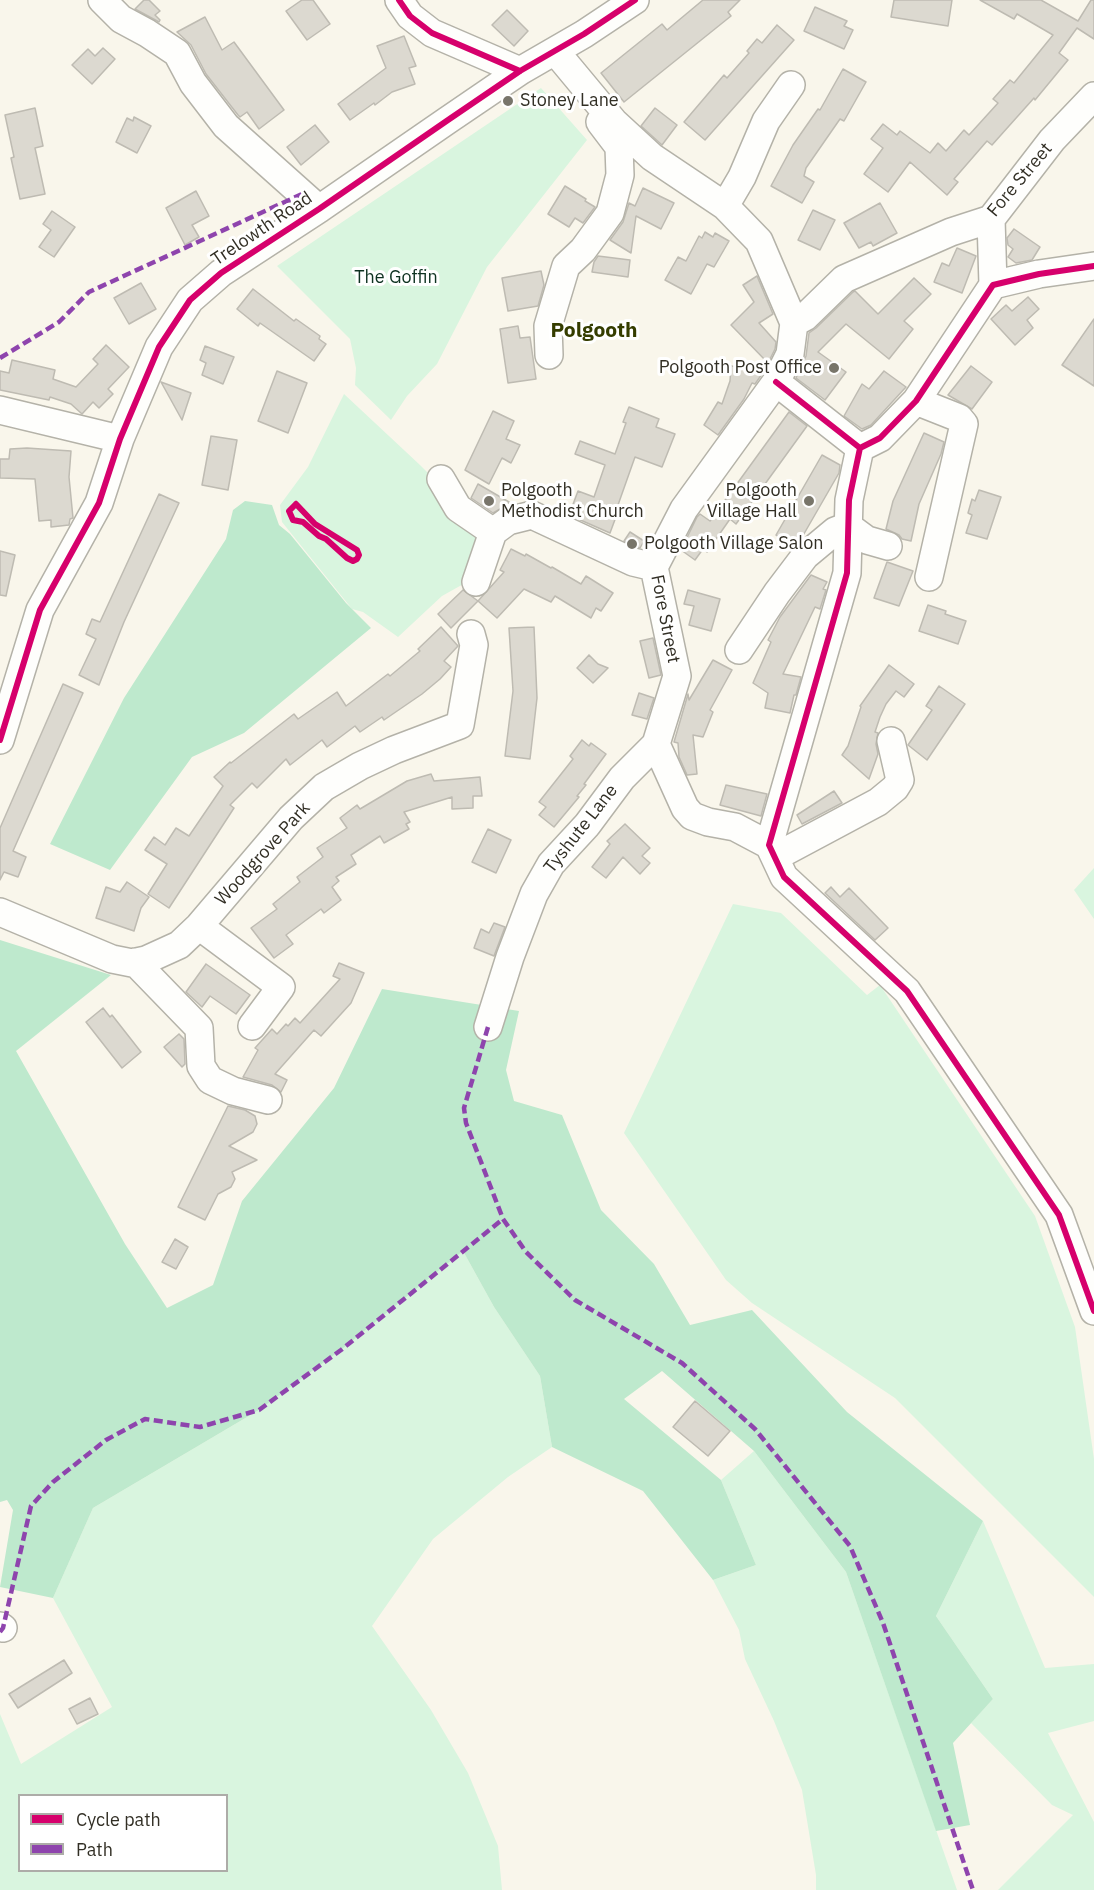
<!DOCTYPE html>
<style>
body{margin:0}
#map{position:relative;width:1094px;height:1890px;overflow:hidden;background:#f9f6eb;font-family:"IBM Plex Sans",sans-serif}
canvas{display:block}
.legend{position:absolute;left:18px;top:1794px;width:210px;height:78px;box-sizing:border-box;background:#fff;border:2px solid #adaca8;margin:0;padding:8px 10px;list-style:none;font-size:18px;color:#322f25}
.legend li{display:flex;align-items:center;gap:12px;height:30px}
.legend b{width:30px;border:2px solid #adaca8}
</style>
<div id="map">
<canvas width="1094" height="1890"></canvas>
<ul class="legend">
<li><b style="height:8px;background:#d6006c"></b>Cycle path</li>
<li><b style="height:8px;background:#8e44ad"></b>Path</li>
</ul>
</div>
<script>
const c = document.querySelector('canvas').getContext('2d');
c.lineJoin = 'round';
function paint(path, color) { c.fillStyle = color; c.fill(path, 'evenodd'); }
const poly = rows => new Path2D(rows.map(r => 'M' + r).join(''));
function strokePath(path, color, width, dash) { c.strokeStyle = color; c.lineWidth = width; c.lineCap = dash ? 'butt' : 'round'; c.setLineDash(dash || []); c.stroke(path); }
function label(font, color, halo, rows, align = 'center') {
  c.font = font + ' "IBM Plex Sans",sans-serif'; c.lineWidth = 6; c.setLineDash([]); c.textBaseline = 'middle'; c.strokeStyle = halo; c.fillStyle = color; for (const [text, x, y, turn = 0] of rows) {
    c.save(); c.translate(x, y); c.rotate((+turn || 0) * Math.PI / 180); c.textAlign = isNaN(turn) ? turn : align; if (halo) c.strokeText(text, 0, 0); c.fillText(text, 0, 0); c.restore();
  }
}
paint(poly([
 [541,88,587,140,487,267,437,364,407,396,391,420,355,385,356,368,350,339,277,266],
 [344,394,420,465,489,534,467,582,442,596,398,637,363,612,352,609,282,522,280,505,308,467],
 [1094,868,1094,919,1074,890],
 [733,904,781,913,867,995,880,985,1035,1216,1075,1327,1094,1459,1094,1597,895,1398,752,1303,726,1280,624,1133],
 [463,1251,494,1307,540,1376,552,1447,508,1477,433,1539,372,1626,431,1710,468,1773,498,1846,502,1890,0,1890,0,1714,21,1764,112,1707,53,1598,93,1508,259,1410,341,1350],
 [20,1796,226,1796,226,1870,20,1870],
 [754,1451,846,1572,957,1890,816,1890,816,1875,802,1790,774,1721,745,1659,739,1630,713,1580,756,1565,721,1480],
 [983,1521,1045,1668,1094,1664,1094,1721,1048,1733,1094,1822,1094,1890,998,1890,1073,1815,1052,1805,971,1723,993,1699,936,1616]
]), '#d9f5df');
paint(poly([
 [245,501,272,505,279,525,290,534,346,603,371,628,244,733,192,757,110,870,50,844,124,698,226,539,233,510],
 [0,940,111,975,16,1051,125,1244,167,1308,213,1285,242,1201,334,1088,382,989,519,1011,506,1070,514,1101,562,1115,601,1210,654,1264,690,1325,752,1310,847,1412,983,1521,936,1616,993,1699,953,1743,970,1825,936,1831,846,1572,754,1451,662,1371,624,1399,721,1480,756,1565,713,1580,643,1491,552,1447,540,1376,494,1307,463,1251,341,1350,259,1410,93,1508,53,1598,0,1587,13,1510,7,1500,0,1502]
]), '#bee9cd');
const building = poly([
 [144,0,149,0,160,11,155,15,160,20,159,22,135,9,144,0],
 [302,0,313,0,330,24,307,40,286,11,302,0],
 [703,0,740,0,728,12,731,16,624,102,601,73,662,24,667,30,703,0],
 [894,0,952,0,948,26,891,17,894,0],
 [980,0,1041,0,1078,21,1091,0,1094,0,1094,39,1077,28,1059,53,1068,60,1035,100,1034,98,992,145,987,141,954,179,958,182,947,195,910,162,888,192,864,174,883,148,871,139,883,124,897,135,900,131,930,153,938,143,946,151,964,130,969,135,998,103,993,99,1010,80,1014,83,1053,35,1017,14,1014,19,980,0],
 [815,7,847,21,844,26,853,30,844,49,804,31,815,7],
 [507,10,528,31,514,46,492,25,507,10],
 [205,17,222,50,234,42,284,110,259,129,247,112,240,117,238,115,206,74,191,45,177,32,205,17],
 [777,25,794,40,705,140,684,122,724,75,727,78,749,53,747,51,757,39,762,43,777,25],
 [404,36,416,66,409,68,415,84,392,92,375,105,374,103,350,120,338,104,386,68,377,46,404,36],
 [103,48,115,59,92,84,72,65,88,49,95,56,103,48],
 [843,69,866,82,844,121,840,119,806,168,804,176,814,182,802,203,771,186,793,145,818,109,820,110,843,69],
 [35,108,43,146,35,148,45,194,20,199,11,158,14,157,5,115,35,108],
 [655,108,677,125,662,145,641,126,655,108],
 [134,117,151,126,137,153,116,142,127,118,133,121,134,117],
 [315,125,329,142,301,165,287,147,315,125],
 [565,186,586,199,585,201,595,207,583,223,575,218,569,227,548,214,565,186],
 [643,188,674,203,661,229,636,216,631,253,610,240,623,222,629,203,635,206,643,188],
 [196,191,209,216,192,225,199,237,185,245,166,208,196,191],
 [880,203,897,233,873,246,871,242,859,248,844,223,880,203],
 [813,210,835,220,820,250,798,240,813,210],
 [52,211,75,227,54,257,39,247,51,230,43,224,52,211],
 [1014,229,1040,247,1032,260,1016,263,1008,257,1013,249,1008,245,1007,238,1014,229],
 [705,232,713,237,715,233,729,241,714,267,707,264,691,294,665,280,678,257,686,261,699,236,702,238,705,232],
 [957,248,976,256,962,293,934,282,942,263,949,266,957,248],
 [598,256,630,260,628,277,592,272,594,262,598,256],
 [541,271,544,285,538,306,508,311,502,278,541,271],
 [757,276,773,314,759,323,776,342,775,349,768,363,731,325,754,302,743,285,757,276],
 [914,278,931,294,904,321,913,329,889,359,846,324,818,352,846,372,825,400,796,378,806,356,809,333,816,328,853,292,855,291,878,314,914,278],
 [141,283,156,309,129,324,114,298,141,283],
 [253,289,294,321,296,319,320,336,319,339,326,344,314,361,260,323,258,326,237,309,253,289],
 [1028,297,1039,309,1027,320,1033,328,1015,345,991,319,1006,305,1012,311,1028,297],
 [1094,319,1094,386,1062,365,1094,319],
 [518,326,520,338,530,337,536,379,508,383,500,329,518,326],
 [106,345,129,367,108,389,113,394,99,408,93,402,82,414,71,404,50,397,49,400,0,390,0,371,9,373,12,360,55,370,53,379,76,387,98,364,93,359,106,345],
 [205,346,234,357,223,384,202,375,206,363,200,360,205,346],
 [731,366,763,369,762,374,755,384,752,383,744,399,718,435,704,425,718,402,722,404,730,381,731,366],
 [971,366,992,382,972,409,948,395,971,366],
 [277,371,307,383,288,433,258,421,277,371],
 [884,371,906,387,871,425,862,429,844,416,862,384,869,389,884,371],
 [161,382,191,393,182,420,161,382],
 [629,407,659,419,656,427,675,434,662,467,635,457,618,505,620,506,610,533,569,515,578,491,594,497,605,465,575,454,580,441,615,454,626,423,623,422,629,407],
 [493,411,514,421,506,439,520,445,511,463,502,458,489,484,465,470,493,411],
 [789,412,807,426,736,524,730,519,707,552,703,549,695,560,681,550,697,517,700,514,710,521,789,412],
 [924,433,944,442,941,454,919,504,911,541,902,539,899,535,886,529,893,501,924,433],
 [211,436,237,440,228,490,202,485,211,436],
 [27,448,71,451,69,477,73,518,70,519,69,525,51,527,51,520,39,521,35,479,0,478,0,459,9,459,10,449,27,448],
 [822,455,840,465,839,473,801,539,794,545,776,535,822,455],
 [478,484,509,502,507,505,493,513,471,498,478,484],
 [979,490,1001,497,987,539,966,533,972,515,968,513,972,499,975,501,979,490],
 [159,494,179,503,124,622,99,685,79,675,96,639,86,634,92,619,100,622,159,494],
 [630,532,644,541,640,548,624,541,630,532],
 [511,549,525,556,526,554,551,568,552,567,581,584,586,576,613,593,601,611,596,608,591,618,555,596,551,602,524,589,497,618,478,601,504,572,500,570,511,549],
 [0,551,15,555,6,596,0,595,0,551],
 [887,562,913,571,899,606,874,598,887,562],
 [811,575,827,582,823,589,826,590,820,609,815,607,783,674,801,677,796,695,794,695,790,713,765,708,768,693,753,683,771,642,768,640,780,617,811,575],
 [463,590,478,601,451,628,438,614,463,590],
 [688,590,720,599,711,631,689,625,694,606,684,604,688,590],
 [928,605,946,611,945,614,966,621,958,644,919,631,928,605],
 [441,627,458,646,444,661,451,667,440,679,422,694,384,720,382,717,360,732,355,726,327,747,322,740,290,765,286,759,257,788,252,783,230,805,234,808,169,908,148,894,167,864,145,850,154,837,165,845,176,828,189,836,223,786,214,777,230,762,231,763,294,714,298,719,337,692,346,706,388,674,390,676,420,651,418,649,441,627],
 [534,627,537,698,530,759,505,756,513,691,509,628,534,627],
 [653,638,661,675,649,678,640,641,653,638],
 [589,655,598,664,608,668,593,683,577,668,589,655],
 [713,660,732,670,710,710,713,712,703,737,693,735,697,774,687,775,679,757,678,743,674,742,688,694,689,700,713,660],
 [889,665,914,684,904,697,896,691,886,704,880,717,875,732,878,733,876,744,878,754,869,779,842,755,848,746,861,707,860,706,889,665],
 [63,684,83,693,13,851,26,857,18,877,4,872,0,880,0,828,63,684],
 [939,686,965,704,927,760,908,745,932,710,926,706,939,686],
 [639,693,654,698,647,719,632,715,639,693],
 [582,740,589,746,591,743,606,754,584,784,586,785,577,796,579,797,554,827,539,815,546,807,539,802,573,759,570,756,582,740],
 [431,774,434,781,480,777,482,796,473,796,473,808,452,809,452,797,404,812,410,822,406,824,409,829,384,843,380,836,351,855,356,864,336,877,339,881,332,887,341,900,324,913,321,909,286,935,293,944,274,958,251,928,277,909,273,904,300,882,297,877,323,857,317,848,347,828,340,818,357,805,360,809,407,781,431,774],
 [726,785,767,794,761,816,720,805,726,785],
 [834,791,842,803,802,824,797,815,834,791],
 [625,824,650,848,642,856,650,863,640,874,623,857,606,878,592,867,610,844,607,841,625,824],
 [488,829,511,840,496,873,472,862,488,829],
 [127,882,149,897,141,908,134,931,96,918,106,887,120,892,127,882],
 [831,887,840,897,849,888,888,928,875,940,825,893,831,887],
 [494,923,505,927,494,956,474,948,481,929,489,933,494,923],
 [339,963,364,973,351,1003,321,1036,314,1030,275,1074,287,1080,281,1092,272,1085,243,1077,258,1050,255,1048,272,1029,277,1034,286,1024,288,1026,295,1018,300,1023,340,979,333,976,339,963],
 [206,964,250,995,236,1014,210,996,202,1007,186,992,206,964],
 [103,1008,110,1017,112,1015,141,1052,122,1068,86,1022,103,1008],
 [179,1034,184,1039,185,1064,182,1067,164,1047,179,1034],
 [228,1106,245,1110,255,1116,257,1124,253,1132,229,1146,257,1160,232,1172,235,1179,231,1187,218,1194,205,1220,178,1207,228,1106],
 [175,1239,188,1247,176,1269,162,1262,175,1239],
 [695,1401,730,1431,708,1456,673,1427,695,1401],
 [64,1660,72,1673,18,1708,9,1694,64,1660],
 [90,1698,98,1714,77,1724,69,1709,90,1698]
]);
paint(building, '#dcd9d0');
strokePath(building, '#bebbb2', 1.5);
const minor = poly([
 [102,0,121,19,147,33,177,53,193,83,226,126,319,209],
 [399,0,410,16,432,33,520,71],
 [555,51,614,122,652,157,725,206,759,241,794,323],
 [725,206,742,177,766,121,791,85],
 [991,219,993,285],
 [549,355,548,326,566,266,583,250,610,213,620,175,619,147,600,122],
 [776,382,860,448,849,500,847,573,769,845,784,877,907,991,1059,1215,1094,1311],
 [916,401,959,418,964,424,929,577],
 [0,410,120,439],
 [860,448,880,438,916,401,993,285,1039,274,1094,266],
 [441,479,458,508,493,532],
 [493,532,508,521,532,515,633,562,654,567],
 [476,582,493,532],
 [739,650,777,593,805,556,835,531,848,526,867,540,888,546],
 [0,740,40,610,99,503,120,439,159,347,190,300,221,273,319,209,448,120,520,71,584,34,635,0],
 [769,845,735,827,708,822,692,816,685,808,656,744,677,676,654,567,684,509,776,382,790,354,794,323,805,317,844,279,951,232,991,219,1052,140,1094,96],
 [775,857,878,802,895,788,900,780,891,741],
 [0,912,112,959,132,963,146,960,179,945,199,926,291,818,324,787,360,766,394,750,460,725,474,645,471,634],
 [199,926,281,987,252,1026],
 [135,962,199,1028,201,1066,210,1080,233,1091,268,1100],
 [488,1027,510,957,534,894,551,864,587,825,622,778,656,744],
 [0,1626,3,1628]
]);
strokePath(minor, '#b4b2a8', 30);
strokePath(minor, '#fefefc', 27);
strokePath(poly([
 [0,358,59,322,89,292,302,194],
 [488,1027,464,1108,466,1123,503,1219,526,1252,575,1300,682,1363,755,1429,850,1546,883,1623,973,1890],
 [0,1632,3,1628,31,1506,53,1482,106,1440,145,1419,200,1427,259,1410,341,1350,503,1219]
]), '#8e44ad', 4.5, [9, 4.5]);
strokePath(poly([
 [399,0,410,16,432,33,520,71],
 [776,382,860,448,849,500,847,573,769,845,784,877,907,991,1059,1215,1094,1311],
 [860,448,880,438,916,401,993,285,1039,274,1094,266],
 [296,504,315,524,357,550,359,555,357,559,353,561,347,558,326,539,319,536,303,522,293,520,289,511,296,504],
 [0,740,40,610,99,503,120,439,159,347,190,300,221,273,319,209,448,120,520,71,584,34,635,0]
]), '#d6006c', 6);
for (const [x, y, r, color] of [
 [508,101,6,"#78756a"],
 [834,368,6,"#78756a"],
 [489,501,6,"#78756a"],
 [809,501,6,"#78756a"],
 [632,544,6,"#78756a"]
]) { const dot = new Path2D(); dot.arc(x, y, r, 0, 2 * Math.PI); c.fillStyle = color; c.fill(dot); strokePath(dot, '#fff', 2); }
label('18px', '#322f25', '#fff', [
 ["Stoney Lane",520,101],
 ["Polgooth Post Office",822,368,"right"],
 ["Polgooth",501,491],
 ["Methodist Church",501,512],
 ["Polgooth",797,491,"right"],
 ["Village Hall",797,512,"right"],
 ["Polgooth Village Salon",644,544]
], 'left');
label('18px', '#322f25', '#fff', [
 ["Fore Street",1020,180,-50],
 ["Trelowth Road",262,229,-34],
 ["Fore Street",665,619,79],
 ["Tyshute Lane",581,829,-52],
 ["Woodgrove Park",263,854,-48]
]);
label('18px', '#0e3221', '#fff', [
 ["The Goffin",396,278]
]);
label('bold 21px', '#353d00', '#fff', [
 ["Polgooth",594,331]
]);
</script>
